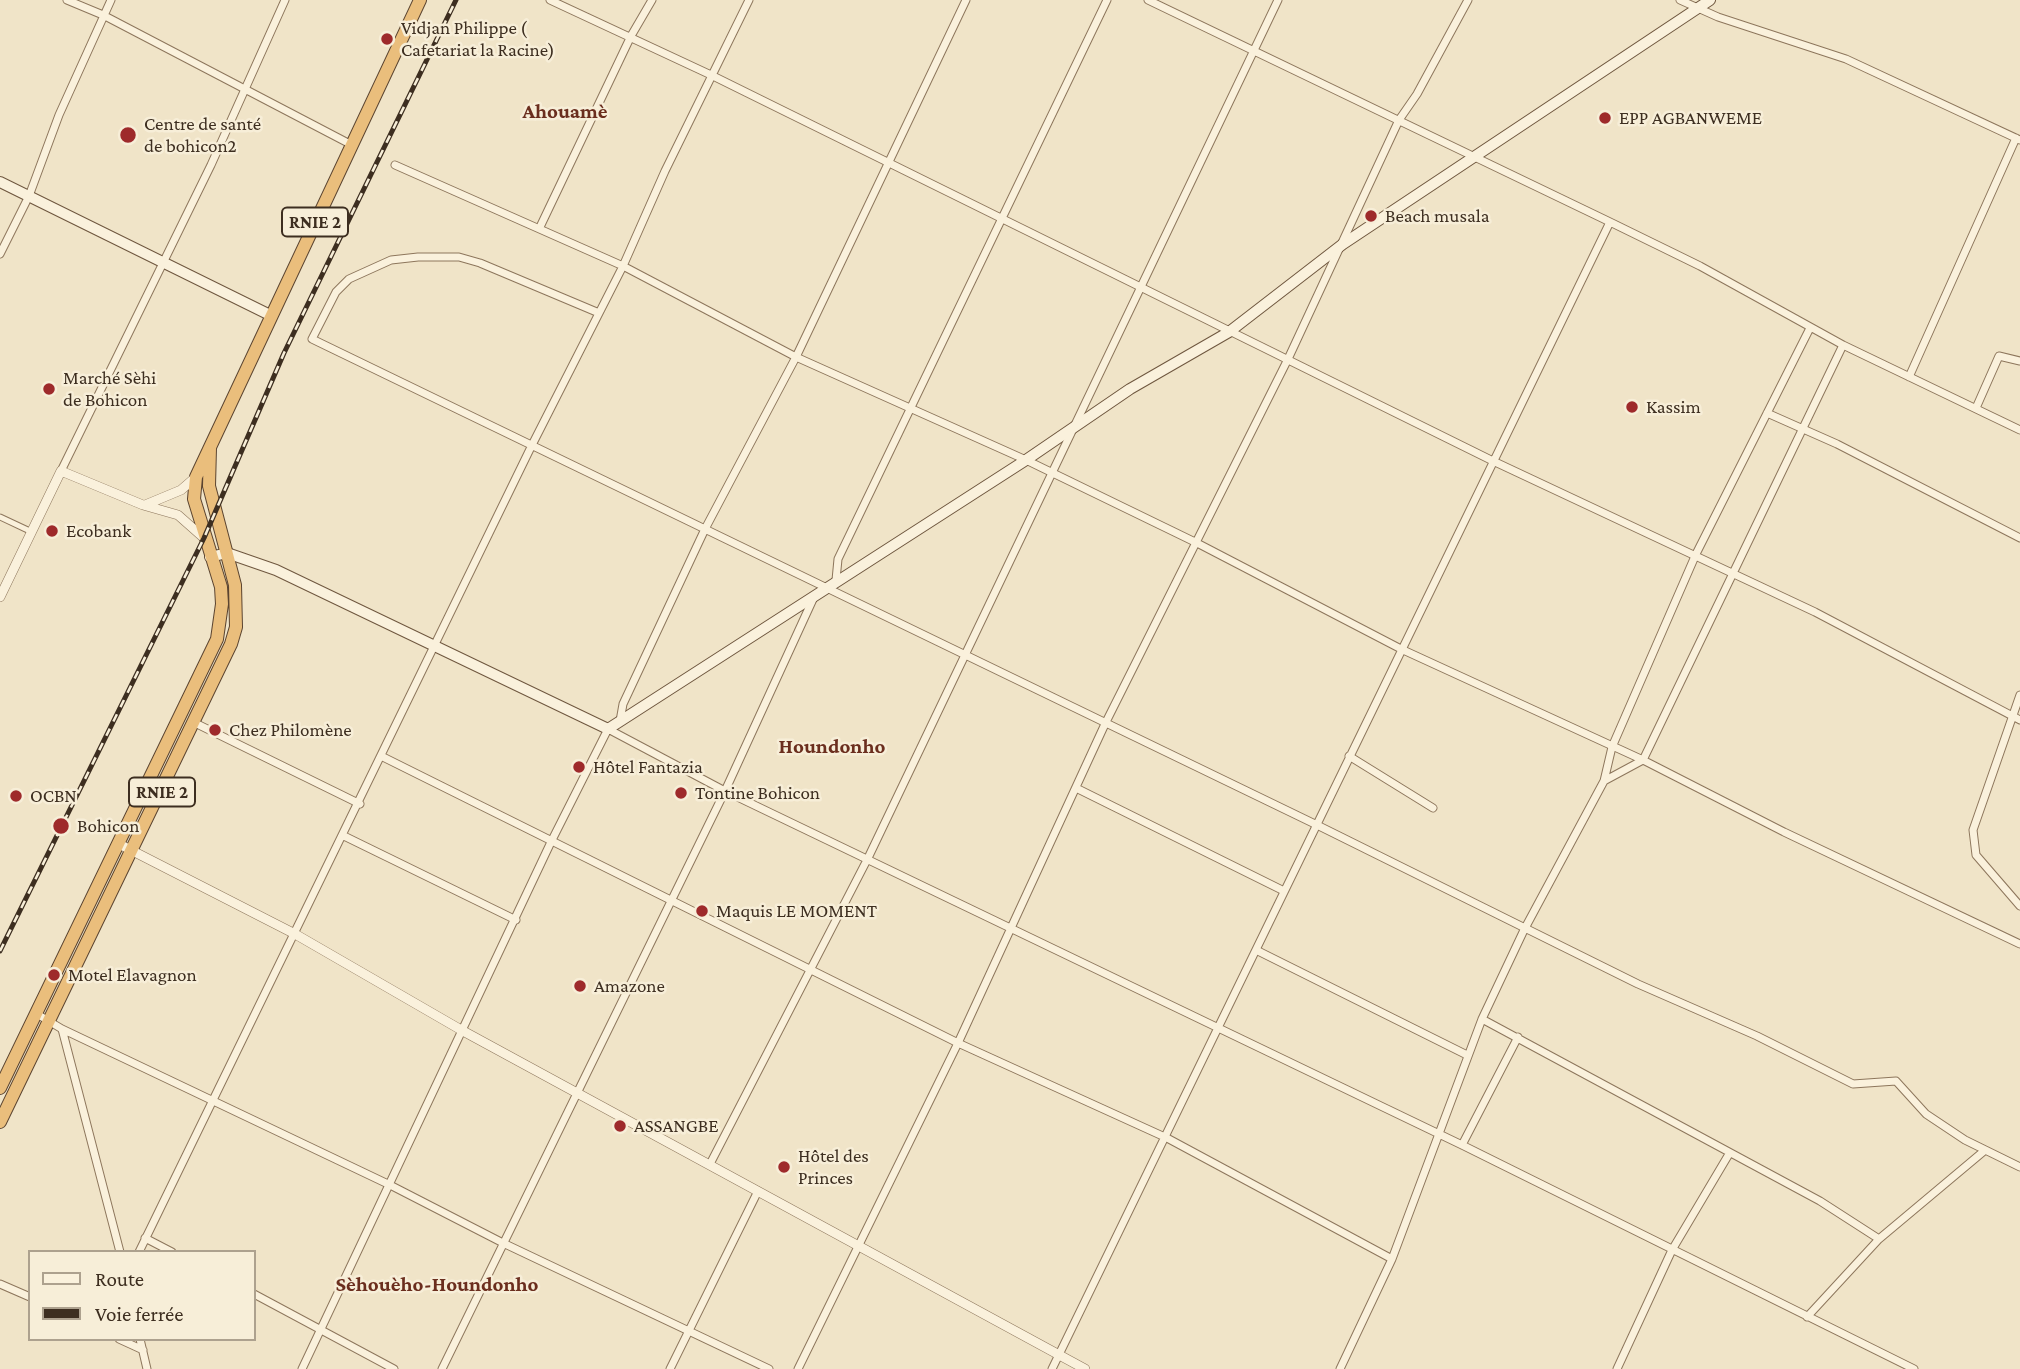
<!DOCTYPE html>
<meta charset="utf-8">
<style>
body{margin:0}
#map{position:relative;width:2020px;height:1369px;overflow:hidden;background:#f0e4c8;font-family:"Crimson Pro",serif}
canvas{display:block}
.legend{position:absolute;left:28px;top:1250px;width:228px;height:91px;box-sizing:border-box;background:#f7eed8;border:2px solid #ada18e;margin:0;padding:9px 12px;list-style:none;font-size:21px;color:#3d2e20}
.legend li{display:flex;align-items:center;gap:14px;height:35px}
.legend b{width:35px;border:2px solid #ada18e}
</style>
<div id="map">
<canvas width="2020" height="1369"></canvas>
<ul class="legend">
<li><b style="height:9px;background:#faf1dc"></b>Route</li>
<li><b style="height:9px;background:#3d2e20"></b>Voie ferrée</li>
</ul>
</div>
<script>
const c = document.querySelector('canvas').getContext('2d');
c.lineJoin = 'round';
const poly = rows => new Path2D(rows.map(r => 'M' + r).join(''));
function strokePath(path, color, width, dash) { c.strokeStyle = color; c.lineWidth = width; c.lineCap = dash ? 'butt' : 'round'; c.setLineDash(dash || []); c.stroke(path); }
function label(font, color, halo, rows, align = 'center') {
  c.font = font + ' "Crimson Pro",serif'; c.lineWidth = 5; c.setLineDash([]); c.textBaseline = 'middle'; c.strokeStyle = halo; c.fillStyle = color; for (const [text, x, y, turn = 0] of rows) {
    c.save(); c.translate(x, y); c.rotate((+turn || 0) * Math.PI / 180); c.textAlign = isNaN(turn) ? turn : align; if (halo) c.strokeText(text, 0, 0); c.fillText(text, 0, 0); c.restore();
  }
}
const pedestrian = poly([
 [0,517,32,532]
]);
const minor = poly([
 [67,0,103,15,350,144],
 [550,0,711,75,1493,461,1815,612,2020,720],
 [1148,0,1610,222,1700,266,1843,345,2020,430],
 [1680,0,1718,17,1846,59,2020,140],
 [395,165,623,266,796,357,1026,460,1197,543,1401,649,1643,760,1784,832,2020,944],
 [540,227,631,36,652,0],
 [0,254,29,196,59,115,111,0],
 [599,313,480,263,459,257,418,257,391,260,349,279,336,292,312,339,1317,825,1638,984,1757,1036,1853,1084,1896,1081,1926,1114,1965,1140,2020,1167],
 [1909,377,2016,138],
 [1976,408,1999,356,2020,361],
 [1767,413,1837,444,2020,538],
 [61,471,211,165,285,0],
 [836,580,838,559,1107,0],
 [2020,695,1973,830,1976,855,2020,906],
 [620,721,623,704,705,529,796,357,966,0],
 [195,723,360,804],
 [1349,756,1433,808],
 [383,757,958,1043,1167,1138,1392,1259],
 [1604,781,1643,760,1843,345],
 [1076,788,1284,891],
 [344,836,516,920],
 [1256,950,1467,1055],
 [37,1014,62,1029,390,1185,503,1243,769,1369],
 [1482,1019,1820,1201,1879,1239],
 [62,1029,120,1252],
 [1462,1145,1518,1037],
 [710,1164,868,858,1278,0],
 [145,1238,172,1252],
 [139,1252,531,447,623,266,665,171,749,0],
 [0,1284,30,1297],
 [254,1294,394,1369],
 [1807,1317,1879,1239,1984,1151],
 [119,1339,143,1350],
 [140,1339,147,1369],
 [302,1369,551,842,608,729,725,791,1462,1145,1914,1369],
 [442,1369,725,791,814,597],
 [670,1369,758,1191],
 [798,1369,958,1043,1105,724,1288,359,1399,120,1417,94,1468,0],
 [1052,1369,1610,222],
 [1340,1369,1392,1259,1482,1019,1524,930,1604,781,1612,747,1696,554,1810,328],
 [1617,1369,1672,1250,1729,1154]
]);
const tertiary = poly([
 [145,505,181,490,196,477],
 [0,597,61,471,143,505,178,515,204,538],
 [119,844,295,934,463,1031,1085,1369]
]);
const secondary = poly([
 [0,182,272,316],
 [210,557,227,553,276,570,608,729,1026,460,1130,389,1229,332,1343,244,1710,0]
]);
const trunk = poly([
 [0,1088,217,639,222,604,221,587,194,499,196,477,420,0],
 [0,1122,231,644,236,627,235,585,209,486,210,448]
]);
strokePath(pedestrian, '#8d765c', 7);
strokePath(minor, '#8d765c', 9);
strokePath(tertiary, '#8d765c', 10);
strokePath(secondary, '#6f573f', 12);
strokePath(trunk, '#5b4430', 14);
strokePath(pedestrian, '#faf1dc', 5);
strokePath(minor, '#faf1dc', 7);
strokePath(tertiary, '#faf1dc', 9);
strokePath(secondary, '#faf1dc', 10);
strokePath(trunk, '#eabe7c', 12);
const rail = poly([
 [0,951,204,538,284,353,456,0]
]);
strokePath(rail, '#3d2e20', 5);
strokePath(rail, '#f7eed8', 2.5, [8]);
for (const [x, y, r, color] of [
 [387,39,7,"#9e2a2b"],
 [1605,118,7,"#9e2a2b"],
 [128,135,9,"#9e2a2b"],
 [1371,216,7,"#9e2a2b"],
 [49,389,7,"#9e2a2b"],
 [1632,407,7,"#9e2a2b"],
 [52,531,7,"#9e2a2b"],
 [215,730,7,"#9e2a2b"],
 [579,767,7,"#9e2a2b"],
 [681,793,7,"#9e2a2b"],
 [16,796,7,"#9e2a2b"],
 [61,826,9,"#9e2a2b"],
 [702,911,7,"#9e2a2b"],
 [54,975,7,"#9e2a2b"],
 [580,986,7,"#9e2a2b"],
 [620,1126,7,"#9e2a2b"],
 [784,1167,7,"#9e2a2b"]
]) { const dot = new Path2D(); dot.arc(x, y, r, 0, 2 * Math.PI); c.fillStyle = color; c.fill(dot); strokePath(dot, '#f7eed8', 2.5); }
for (const [x, y, w] of [
 [315,222,66],
 [162,792,66]
]) { const box = new Path2D(); box.roundRect(x - w / 2, y - 14.5, w, 29, 5); c.fillStyle = '#f7eed8'; c.fill(box); strokePath(box, '#3d2e20', 2); }
label('bold 18px', '#3d2e20', null, [
 ["RNIE 2",315,222],
 ["RNIE 2",162,792]
]);
label('19px', '#3d2e20', '#f7eed8', [
 ["Vidjan Philippe (",401,28],
 ["Cafetariat la Racine)",401,50],
 ["EPP AGBANWEME",1619,118],
 ["Centre de santé",144,124],
 ["de bohicon2",144,146],
 ["Beach musala",1385,216],
 ["Marché Sèhi",63,378],
 ["de Bohicon",63,400],
 ["Kassim",1646,407],
 ["Ecobank",66,531],
 ["Chez Philomène",229,730],
 ["Hôtel Fantazia",593,767],
 ["Tontine Bohicon",695,793],
 ["OCBN",30,796],
 ["Bohicon",77,826],
 ["Maquis LE MOMENT",716,911],
 ["Motel Elavagnon",68,975],
 ["Amazone",594,986],
 ["ASSANGBE",634,1126],
 ["Hôtel des",798,1156],
 ["Princes",798,1178]
], 'left');
label('bold 21px', '#6b2e1e', '#f7eed8', [
 ["Ahouamè",565,112],
 ["Houndonho",832,747],
 ["Sèhouèho-Houndonho",437,1285]
]);
</script>
